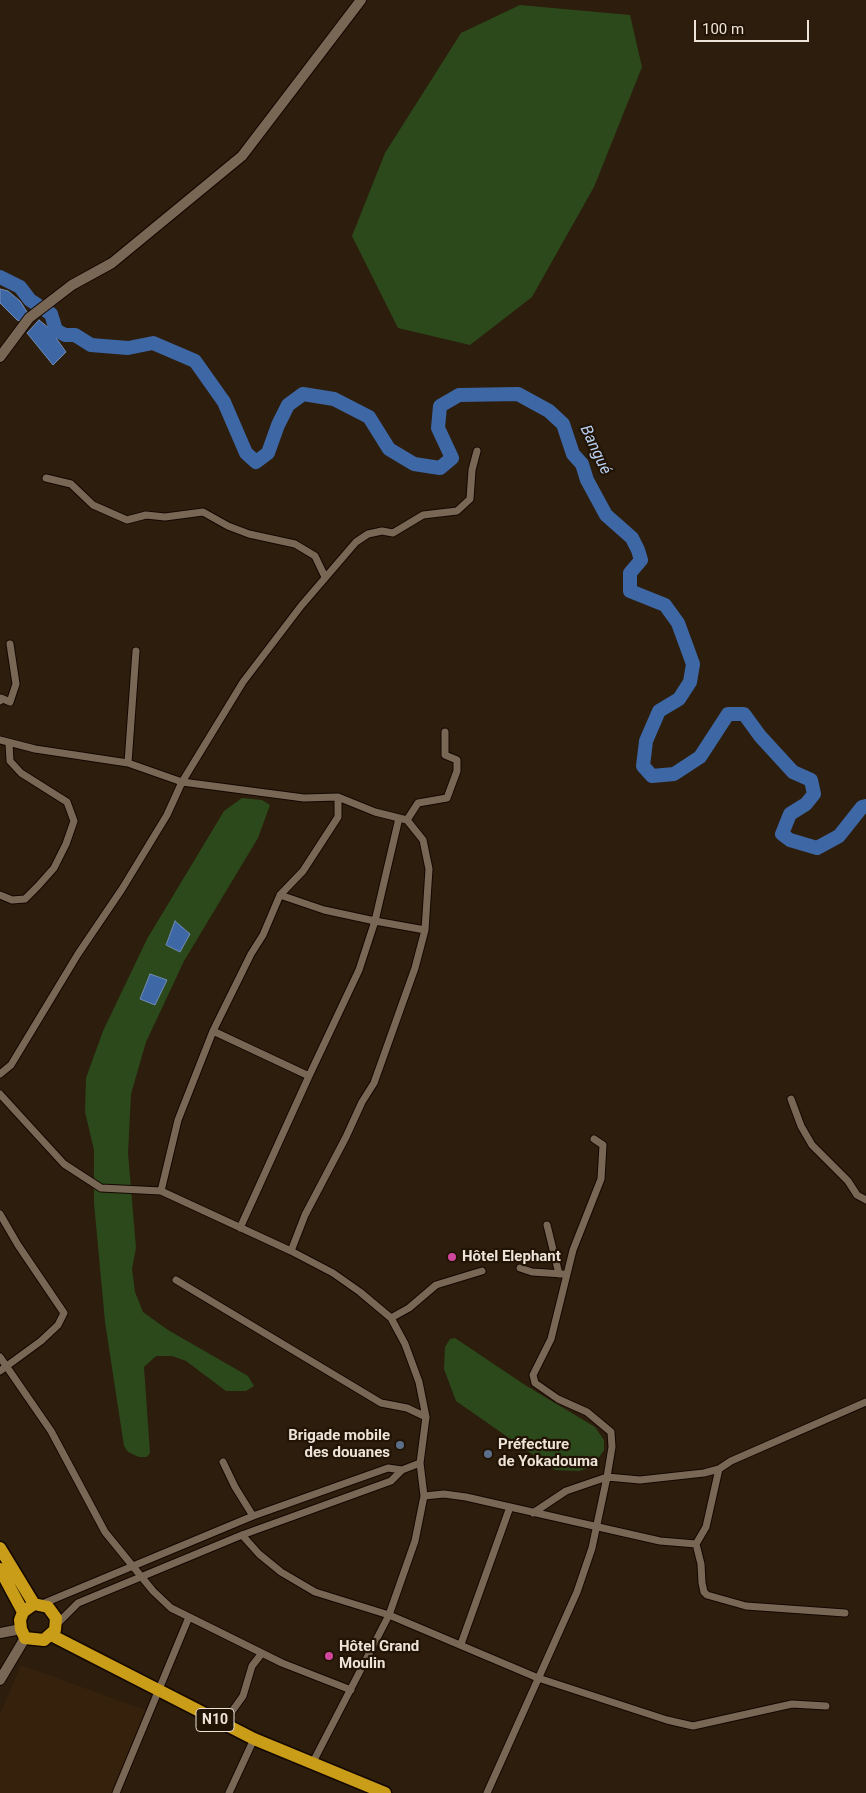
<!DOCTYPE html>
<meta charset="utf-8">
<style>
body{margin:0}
#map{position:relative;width:866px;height:1793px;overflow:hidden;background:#2c1d0d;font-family:Roboto,sans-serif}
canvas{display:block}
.scale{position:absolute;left:694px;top:20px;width:115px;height:22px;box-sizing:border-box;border:2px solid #ede3d8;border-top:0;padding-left:6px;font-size:15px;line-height:18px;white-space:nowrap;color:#ede3d8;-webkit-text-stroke:4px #221405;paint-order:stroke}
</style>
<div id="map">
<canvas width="866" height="1793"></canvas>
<div class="scale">100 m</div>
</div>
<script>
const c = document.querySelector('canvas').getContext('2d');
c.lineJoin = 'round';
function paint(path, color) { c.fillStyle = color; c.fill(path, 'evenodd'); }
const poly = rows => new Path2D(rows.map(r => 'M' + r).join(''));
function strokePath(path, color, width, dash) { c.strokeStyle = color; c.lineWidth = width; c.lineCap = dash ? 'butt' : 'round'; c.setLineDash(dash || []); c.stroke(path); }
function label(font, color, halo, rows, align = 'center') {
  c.font = font + ' Roboto,sans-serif'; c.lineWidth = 4.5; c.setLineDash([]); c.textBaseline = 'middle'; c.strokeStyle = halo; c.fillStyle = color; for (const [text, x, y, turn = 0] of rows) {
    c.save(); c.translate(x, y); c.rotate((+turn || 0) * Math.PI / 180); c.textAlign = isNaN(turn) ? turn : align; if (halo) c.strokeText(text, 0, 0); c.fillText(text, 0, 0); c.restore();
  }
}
paint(poly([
 [21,1665,148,1711,115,1793,0,1793,0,1714]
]), '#36220c');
paint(poly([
 [520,5,630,15,642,67,594,187,532,297,470,345,398,328,352,236,385,153,461,33],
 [242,798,262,800,270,805,258,838,184,961,146,1042,131,1094,128,1153,136,1248,132,1269,135,1292,143,1312,168,1330,248,1376,254,1386,246,1391,226,1391,186,1361,172,1356,156,1356,144,1367,150,1453,147,1457,139,1457,128,1452,124,1446,105,1322,94,1203,94,1150,85,1112,86,1078,103,1031,147,939,224,811],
 [455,1338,525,1385,595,1427,604,1440,604,1450,593,1466,579,1471,555,1470,456,1401,444,1369,445,1347,450,1339]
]), '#2c491b');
const water = poly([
 [0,289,8,291,20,301,29,315,23,322,17,320,0,303,0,289],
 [39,320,49,328,66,352,53,365,27,333,39,320],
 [175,921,190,934,180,952,166,945,175,921],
 [150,974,167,980,155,1005,140,999,150,974]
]);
paint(water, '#3e67a5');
strokePath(water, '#728cb4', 1);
strokePath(poly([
 [0,277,20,287,30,300,51,314,56,330,65,335,75,335,91,345,128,348,153,343,195,361,224,402,246,453,256,462,268,453,278,425,288,405,303,394,334,399,369,417,389,449,414,464,440,468,452,458,438,428,440,406,459,395,518,394,549,411,563,424,573,454,582,464,587,480,606,515,632,538,638,550,641,560,630,573,630,591,665,605,678,623,693,664,690,682,679,699,659,711,646,741,643,766,652,776,674,774,700,757,728,714,744,714,760,736,793,772,811,780,814,794,806,804,790,814,782,834,790,840,817,848,839,836,862,807,866,806]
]), '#3e67a5', 14);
const street = poly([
 [46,478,71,484,93,505,127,520,146,515,165,517,203,512,228,526,249,534,295,544,315,556,325,577],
 [0,701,1,698,10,702,16,684,10,644],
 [0,740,35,749,128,763,182,782,304,798,338,797,375,812,407,820,423,840,429,869,425,930,415,968,374,1083,362,1102,346,1137,305,1215,291,1251,333,1273,360,1292,391,1318,405,1344,419,1382,426,1417,420,1463,424,1496,415,1541,389,1615,313,1762],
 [128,763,136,651],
 [399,818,375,921,425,930],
 [407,820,418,803,447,798,457,771,457,760,445,755,445,732],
 [0,895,12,900,25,899,38,886,54,868,66,844,74,821,67,802,21,773,10,761,9,743],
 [213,1031,309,1076,359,970,375,921,324,910,280,895],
 [0,1074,11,1065,78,954,122,889,167,815,182,782,243,682,301,606,356,542,368,534,382,531,393,533,423,515,457,511,470,499,472,470,477,451],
 [0,1094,64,1164,101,1188,161,1191],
 [791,1099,801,1126,812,1145,848,1181,857,1195,866,1200],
 [594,1139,603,1145,601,1179,573,1250,551,1339,533,1375,535,1383,558,1399,587,1412,611,1432,612,1447,607,1477,640,1480,704,1473,719,1469,731,1461,866,1402],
 [0,1214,18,1245,64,1313,58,1325,41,1341,0,1371],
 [547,1225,559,1274],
 [240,1228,309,1076],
 [291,1251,161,1191,178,1120,213,1031,251,954,263,935,280,895,303,871,338,817,338,797],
 [520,1268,532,1272,563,1274],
 [176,1280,381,1403,407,1408,426,1417],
 [391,1318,409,1308,436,1285,482,1271],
 [0,1357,51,1431,105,1532,153,1591,171,1608,282,1663,351,1690],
 [223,1462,235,1487,253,1516],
 [424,1496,444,1494,466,1497,660,1541,696,1544,706,1527,719,1469],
 [533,1513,566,1491,607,1477],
 [242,1535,259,1554,281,1572,315,1592,389,1615,538,1678,667,1720,693,1726,792,1704,826,1706],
 [696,1544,701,1564,702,1583,704,1592,707,1595,746,1606,845,1613],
 [42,1604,253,1516,388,1468,402,1470],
 [57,1624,78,1603,242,1535,391,1481,402,1470,420,1463],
 [461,1644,510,1507],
 [223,1724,243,1696,252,1666,262,1653],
 [116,1793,189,1617],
 [229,1793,254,1739],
 [487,1793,577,1592,592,1548,607,1477]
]);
const secondary = poly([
 [0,357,29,318,72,285,112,263,242,156,361,0],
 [0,1633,21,1629],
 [0,1680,25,1638]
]);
const highway = poly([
 [0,1548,34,1604],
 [0,1569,23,1612],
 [34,1604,48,1607,56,1618,55,1630,44,1640,25,1638,21,1629,20,1620,23,1612,34,1604],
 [51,1635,254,1739,385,1793]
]);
strokePath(street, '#140700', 9);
strokePath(secondary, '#140700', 12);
strokePath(highway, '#140700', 15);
strokePath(street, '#796755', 7);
strokePath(secondary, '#796755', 10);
strokePath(highway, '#ca9d18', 12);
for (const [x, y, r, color] of [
 [452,1257,5,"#d1479c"],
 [400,1445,5,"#5c6f8a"],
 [488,1454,5,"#5c6f8a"],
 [329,1656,5,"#d1479c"]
]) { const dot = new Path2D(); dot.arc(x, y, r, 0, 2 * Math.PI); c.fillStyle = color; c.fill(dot); strokePath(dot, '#221405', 2); }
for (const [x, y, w] of [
 [215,1720,38]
]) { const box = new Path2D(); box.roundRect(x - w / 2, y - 11.5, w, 23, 4); c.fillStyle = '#221405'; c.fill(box); strokePath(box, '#ede3d8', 1); }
label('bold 14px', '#ede3d8', null, [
 ["N10",215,1720]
]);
label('bold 15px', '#ede3d8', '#221405', [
 ["Hôtel Elephant",462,1257],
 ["Brigade mobile",390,1436,"right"],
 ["des douanes",390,1453,"right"],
 ["Préfecture",498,1445],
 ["de Yokadouma",498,1462],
 ["Hôtel Grand",339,1647],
 ["Moulin",339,1664]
], 'left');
label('italic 16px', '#b9d0f3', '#221405', [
 ["Bangué",595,450,65]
]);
</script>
